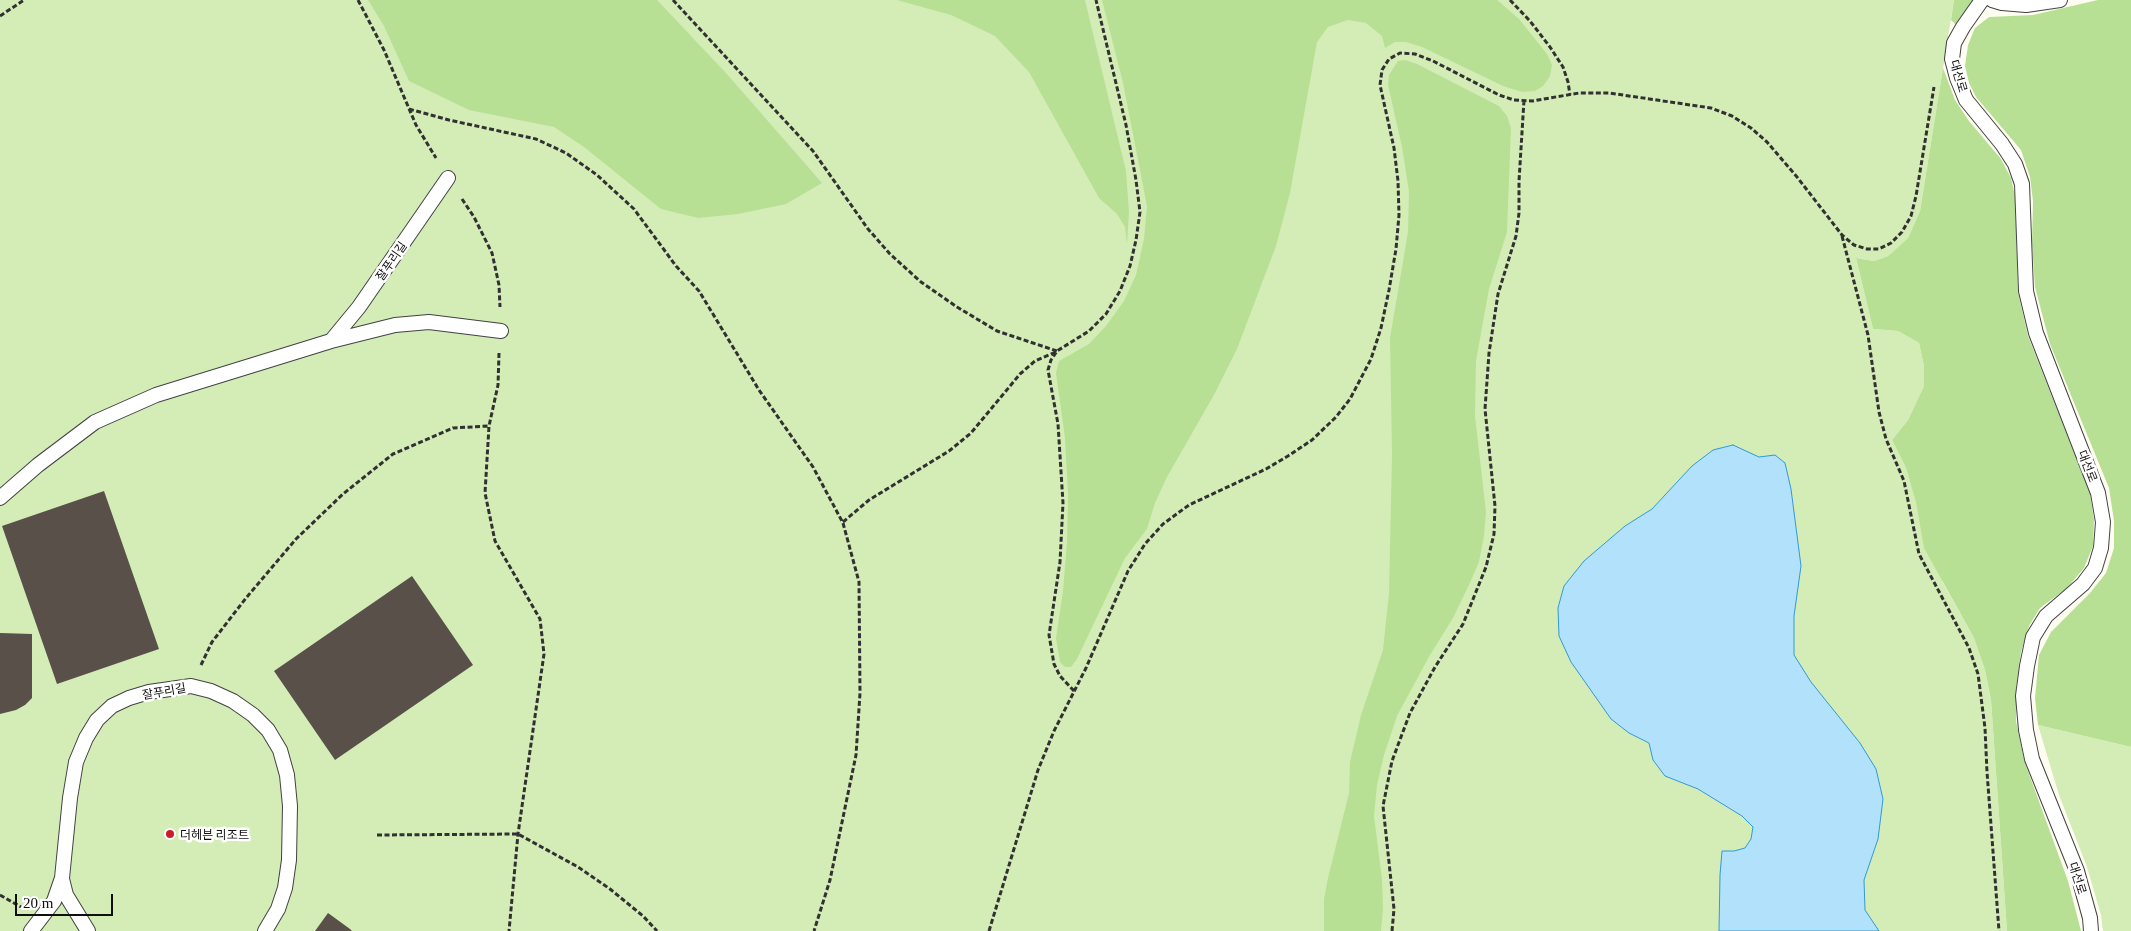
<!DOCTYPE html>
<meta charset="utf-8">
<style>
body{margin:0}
#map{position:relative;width:2131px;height:931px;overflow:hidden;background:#fffcf1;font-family:Georgia,serif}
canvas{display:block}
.scale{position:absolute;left:15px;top:894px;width:98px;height:22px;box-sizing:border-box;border:2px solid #0f0f0f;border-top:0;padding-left:6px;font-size:15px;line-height:18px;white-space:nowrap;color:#0f0f0f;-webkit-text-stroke:4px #fff;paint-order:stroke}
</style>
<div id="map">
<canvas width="2131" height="931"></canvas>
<div class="scale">20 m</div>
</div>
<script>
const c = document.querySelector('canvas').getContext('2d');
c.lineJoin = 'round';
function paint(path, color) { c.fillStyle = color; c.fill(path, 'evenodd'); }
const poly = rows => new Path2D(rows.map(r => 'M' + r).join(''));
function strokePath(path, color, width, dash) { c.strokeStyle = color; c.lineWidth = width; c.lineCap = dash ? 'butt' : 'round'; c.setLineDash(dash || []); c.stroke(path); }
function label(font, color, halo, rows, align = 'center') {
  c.font = font + ' Georgia,"Noto Sans KR",serif'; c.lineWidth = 5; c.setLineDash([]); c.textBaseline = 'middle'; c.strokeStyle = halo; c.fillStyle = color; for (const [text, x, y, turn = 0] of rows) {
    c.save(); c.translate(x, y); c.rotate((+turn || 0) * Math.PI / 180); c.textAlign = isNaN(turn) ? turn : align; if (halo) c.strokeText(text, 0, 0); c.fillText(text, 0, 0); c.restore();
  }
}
paint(poly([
 [0,0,1954,0,1920,211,1908,238,1888,256,1874,261,1856,258,1873,329,1898,331,1919,343,1924,366,1924,386,1908,420,1892,440,1906,468,1943,583,1974,638,1985,670,1991,700,2007,931,0,931],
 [2038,725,2131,747,2131,931,2103,931,2101,915,2087,867,2059,795]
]), '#d4edb7');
paint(poly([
 [368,0,657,0,726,73,822,183,786,204,738,214,698,218,661,209,584,147,554,127,469,110,409,81,384,26],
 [897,0,1085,0,1126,171,1129,212,1127,244,1125,227,1117,214,1099,198,1029,72,995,36,951,15],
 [1102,0,1497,0,1519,19,1547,54,1552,65,1550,76,1543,86,1535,91,1522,92,1503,86,1422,47,1406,42,1395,42,1385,48,1382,36,1366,23,1348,20,1328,27,1317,42,1290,193,1276,246,1237,349,1215,393,1167,477,1155,503,1147,529,1125,558,1077,659,1071,667,1065,667,1060,662,1056,638,1063,591,1067,542,1068,495,1065,438,1056,373,1059,361,1089,344,1106,326,1124,301,1136,275,1144,239,1147,206,1123,83],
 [1954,0,1973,0,1959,23,1955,24,1951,20],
 [2098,0,2131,0,2131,747,2038,725,2035,698,2039,655,2051,632,2090,593,2106,573,2114,548,2114,521,2109,488,2050,344,2035,287,2032,244,2033,201,2030,177,2021,150,1976,97,1969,83,1965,66,1968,45,1975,28,1989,17,2033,15],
 [1405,60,1417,64,1499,106,1507,116,1511,128,1507,232,1489,289,1476,361,1475,416,1486,512,1484,536,1479,562,1468,587,1453,618,1430,655,1397,716,1384,755,1377,785,1374,816,1382,879,1383,908,1381,931,1324,931,1324,899,1328,878,1349,793,1350,762,1361,715,1383,650,1389,593,1392,455,1390,338,1408,232,1409,192,1402,147,1388,85,1389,75,1398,61],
 [1943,68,1955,100,1969,121,2001,159,2011,178,2015,196,2018,292,2028,336,2090,493,2094,520,2093,546,2084,568,2067,588,2040,608,2029,626,2021,652,2016,689,2016,721,2025,763,2068,881,2081,931,2007,931,1991,700,1985,670,1974,638,1924,548,1916,502,1906,468,1892,440,1908,420,1924,386,1924,366,1919,343,1898,331,1873,329,1856,258,1874,261,1888,256,1908,238,1920,211]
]), '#b8e095');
const water = poly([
 [1733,445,1759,457,1775,455,1785,463,1791,489,1801,566,1794,616,1794,655,1811,682,1860,743,1876,769,1883,799,1878,839,1864,880,1865,910,1879,931,1719,931,1720,875,1722,851,1734,851,1745,848,1751,839,1753,827,1742,816,1698,789,1665,776,1653,760,1649,743,1629,733,1611,719,1571,662,1559,636,1558,608,1564,586,1584,561,1625,526,1652,509,1692,466,1713,450,1733,445]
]);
paint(water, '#b1e1fb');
strokePath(water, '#3299d8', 1);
paint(poly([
 [104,491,159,649,57,684,2,526],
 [412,576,473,665,335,760,274,671],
 [0,633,32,634,32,698,25,705,16,710,0,714],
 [328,913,350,929,352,931,315,931]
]), '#59504a');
const lane = poly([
 [1982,0,1963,27,1954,43,1952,59,1957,78,1966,100,2002,144,2015,164,2022,184,2026,291,2036,333,2098,493,2103,522,2101,548,2095,568,2083,584,2046,616,2033,637,2027,666,2023,696,2026,730,2032,759,2077,871,2090,918,2091,931],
 [1992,0,2002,3,2026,5,2060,0],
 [331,341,359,307,448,178],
 [0,498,38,465,95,422,156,395,331,341,395,325,429,322,501,331],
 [62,879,66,895,88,931],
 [31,931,54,901,62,878,70,798,76,762,86,738,97,720,112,706,129,698,149,692,191,686,211,691,233,701,253,715,268,730,280,750,287,775,290,806,289,860,285,888,278,909,265,931]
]);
strokePath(lane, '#424242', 16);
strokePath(poly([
 [358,0,384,50,416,125,436,158],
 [673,0,813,151,868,229,890,254,921,282,957,307,997,331,1057,351],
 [1510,0,1530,21,1550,47,1563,67,1568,82,1570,95],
 [0,16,24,0],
 [409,109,449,120,536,139,566,153,597,175,634,209,676,266,699,291,759,390,813,467,843,523,859,582,860,693,856,755,830,880,814,931],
 [462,199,474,217,492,253,499,285,500,307],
 [1842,236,1868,335,1879,412,1886,439,1904,481,1919,554,1969,648,1978,674,1985,728,1987,772,1999,931],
 [499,353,498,385,489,426,485,493,495,541,540,619,544,654,518,834,509,931],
 [843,522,869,500,949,451,971,433,1020,374,1035,361,1056,352],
 [201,665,212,642,246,598,296,539,343,494,393,454,453,428,489,426],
 [1074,691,1060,676,1054,664,1049,635,1060,562,1063,503,1058,424,1048,370,1051,360,1057,351,1089,331,1106,314,1120,291,1130,266,1136,240,1140,212,1136,180,1126,125,1096,0],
 [377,835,518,834,578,867,610,889,643,916,657,931],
 [0,895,21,907],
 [989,931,1038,770,1054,731,1086,668,1128,571,1145,544,1163,524,1189,505,1266,469,1288,456,1312,440,1336,417,1350,399,1371,359,1381,328,1389,290,1396,249,1399,215,1398,181,1394,148,1380,85,1382,70,1389,59,1400,53,1415,54,1433,61,1499,95,1514,100,1532,101,1579,93,1609,93,1711,108,1732,116,1751,128,1767,142,1797,177,1842,235,1854,245,1867,249,1879,249,1891,243,1902,232,1911,216,1916,196,1934,87],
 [1392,931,1394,909,1383,806,1392,761,1410,713,1435,667,1463,624,1486,567,1494,534,1495,506,1485,409,1489,353,1498,294,1516,236,1519,213,1519,181,1524,100]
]), '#313131', 3, [5, 2.5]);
strokePath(lane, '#fff', 14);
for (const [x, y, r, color] of [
 [170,834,5,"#cc1b26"]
]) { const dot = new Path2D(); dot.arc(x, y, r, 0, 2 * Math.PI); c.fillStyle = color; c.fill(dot); strokePath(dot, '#fff', 2); }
label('12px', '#0f0f0f', '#fff', [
 ["대선로",1959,76,74],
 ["잘푸리길",391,261,-55],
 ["대선로",2088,466,69],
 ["잘푸리길",164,691,-10],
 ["대선로",2078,878,72]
]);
label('12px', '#0f0f0f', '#fff', [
 ["더헤븐 리조트",180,834]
], 'left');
</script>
